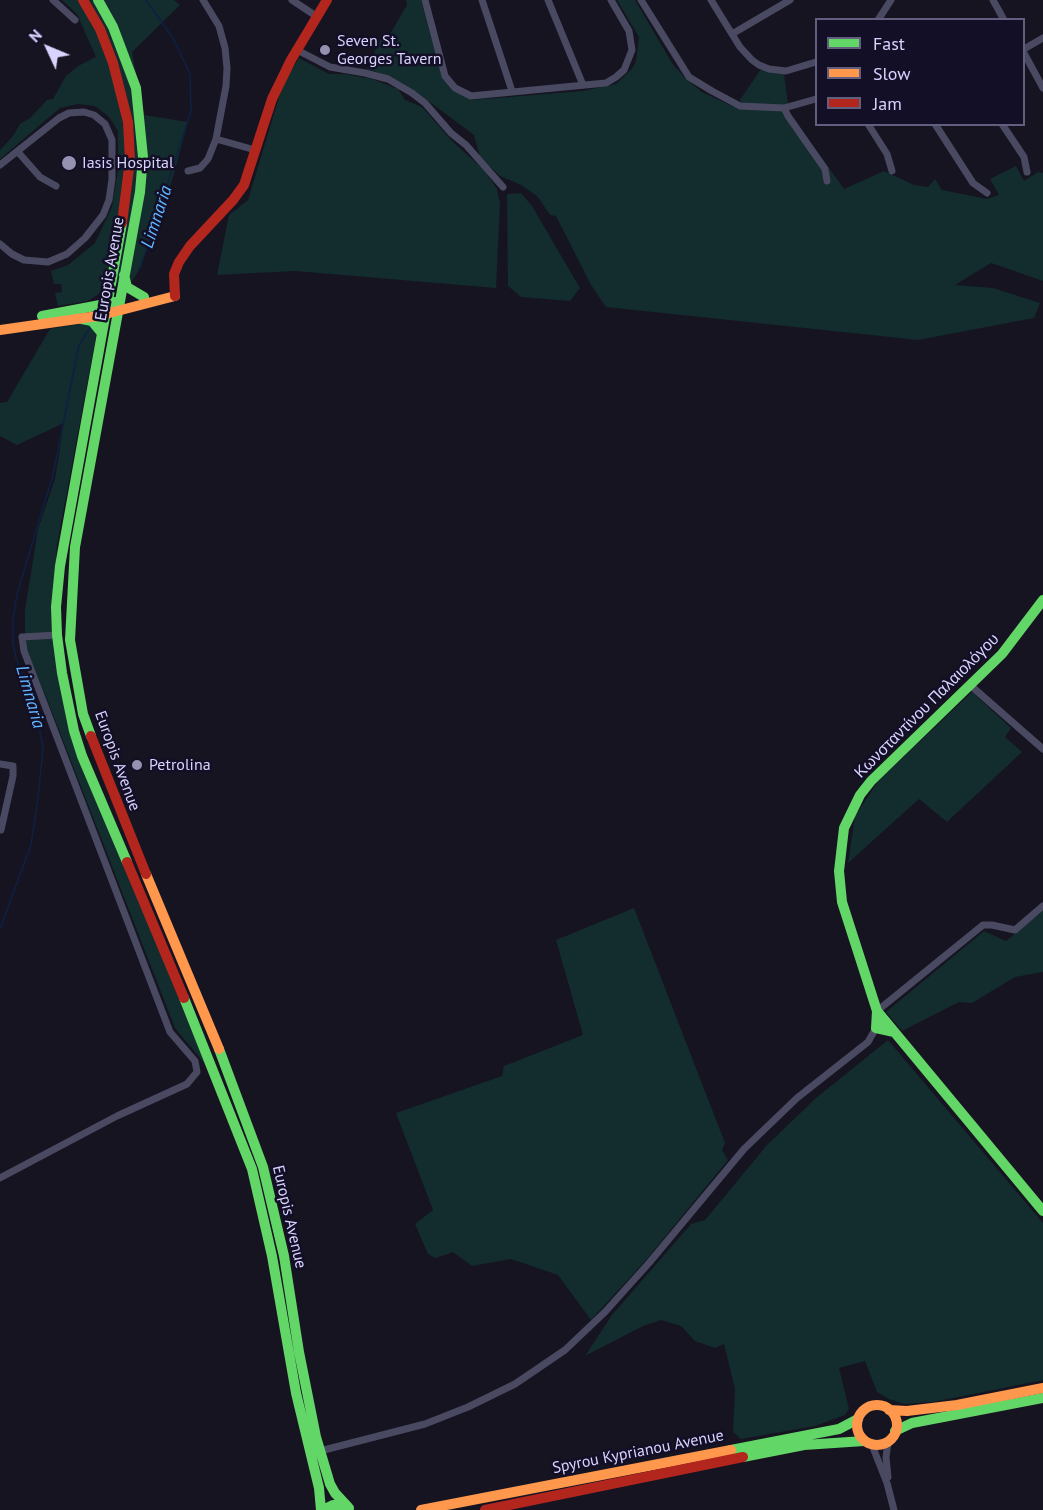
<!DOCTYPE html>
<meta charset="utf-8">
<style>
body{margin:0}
#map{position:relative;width:1043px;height:1510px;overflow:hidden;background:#161421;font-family:"PT Sans",sans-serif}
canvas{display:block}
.legend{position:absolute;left:815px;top:18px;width:210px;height:108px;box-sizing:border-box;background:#130f26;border:2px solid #625e7d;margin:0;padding:8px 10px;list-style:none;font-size:18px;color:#d9d4ff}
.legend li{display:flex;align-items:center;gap:12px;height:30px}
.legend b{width:30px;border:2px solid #625e7d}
.north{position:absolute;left:18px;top:18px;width:60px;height:60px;-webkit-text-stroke:4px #130f26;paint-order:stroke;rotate:314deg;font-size:16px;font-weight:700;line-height:24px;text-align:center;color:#d9d4ff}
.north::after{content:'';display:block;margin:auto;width:21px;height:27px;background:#d9d4ff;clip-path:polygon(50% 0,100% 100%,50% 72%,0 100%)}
</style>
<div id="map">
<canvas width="1043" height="1510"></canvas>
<ul class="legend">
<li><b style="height:8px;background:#63d668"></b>Fast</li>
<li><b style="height:8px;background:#ff974d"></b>Slow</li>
<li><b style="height:8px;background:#b3261e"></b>Jam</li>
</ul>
<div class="north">N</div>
</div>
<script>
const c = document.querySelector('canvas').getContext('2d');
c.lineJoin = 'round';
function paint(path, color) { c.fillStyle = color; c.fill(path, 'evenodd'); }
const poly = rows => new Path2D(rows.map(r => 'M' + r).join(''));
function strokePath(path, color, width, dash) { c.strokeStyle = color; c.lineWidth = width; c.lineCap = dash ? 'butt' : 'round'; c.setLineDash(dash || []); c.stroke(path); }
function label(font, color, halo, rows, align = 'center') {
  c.font = font + ' "PT Sans",sans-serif'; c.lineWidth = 5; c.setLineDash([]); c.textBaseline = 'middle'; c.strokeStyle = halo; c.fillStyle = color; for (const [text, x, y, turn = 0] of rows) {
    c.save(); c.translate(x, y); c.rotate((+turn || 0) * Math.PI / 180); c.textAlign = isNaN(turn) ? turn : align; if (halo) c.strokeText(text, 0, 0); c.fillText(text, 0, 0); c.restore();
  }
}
paint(poly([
 [62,0,174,0,180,5,132,52,144,115,188,122,171,184,138,272,132,281,107,285,99,294,88,301,58,306,55,293,62,292,61,284,54,284,51,271,68,265,95,243,112,207,118,170,118,131,109,117,95,106,78,104,60,108,0,159,0,150,13,136,20,124,30,118,47,100,53,99,66,76,78,66,96,57,77,14],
 [406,0,421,0,442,77,455,92,472,100,583,91,616,84,632,69,636,61,639,37,617,0,635,0,672,63,684,77,702,92,734,107,741,106,740,100,761,69,784,74,789,112,844,189,884,171,914,185,928,187,935,179,942,190,987,199,999,195,990,179,1016,166,1024,181,1038,172,1043,173,1043,281,991,263,955,285,993,288,1040,303,1034,318,918,340,606,307,591,285,556,216,550,215,537,196,521,185,500,176,480,157,474,135,415,91,388,76,367,69,381,38,390,34,407,5],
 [299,58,329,74,345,74,372,79,398,89,405,100,422,107,453,142,484,170,497,189,500,204,496,288,295,271,217,275,229,215,248,200,283,84],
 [521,193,532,206,580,288,570,301,521,297,508,286,507,194],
 [90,322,97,331,57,545,52,616,74,734,205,1064,175,1028,45,694,25,649,25,610,38,529,55,479,64,423,17,445,0,436,0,403,7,402,50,329],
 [972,692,1011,728,1005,737,1022,752,947,822,919,799,848,863,855,816,879,780],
 [634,908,725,1143,722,1150,728,1160,646,1260,591,1320,558,1275,511,1259,472,1266,453,1252,436,1258,428,1254,415,1224,433,1210,396,1113,502,1076,504,1066,583,1035,556,940],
 [1043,911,1043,972,1015,977,972,1003,959,1002,902,1031,886,1012,984,931,1006,941],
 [888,1040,1043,1223,1043,1380,933,1402,904,1404,889,1399,877,1392,865,1361,839,1368,849,1409,845,1415,815,1426,741,1439,733,1432,735,1389,724,1344,715,1348,695,1341,681,1326,661,1320,643,1326,585,1356,612,1315,691,1224,705,1220,767,1145,816,1098]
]), '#132c2d');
strokePath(poly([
 [140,269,191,111,190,74,173,38,146,0],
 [0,929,31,845,38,798,43,748,35,704,16,658,13,643,13,620,17,594,53,475,79,345,90,328]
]), '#0d2144', 1.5);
strokePath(poly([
 [53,0,75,20],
 [292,0,316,16],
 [425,0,445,76,455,88,471,96,606,83,616,77,624,70,632,50,629,31,611,0],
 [482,0,512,91],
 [548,0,583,85],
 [641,0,689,77,712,91,740,106,784,108,816,99],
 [711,0,740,47,752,60,759,65,769,69,786,71,816,62],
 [993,0,1004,20],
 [878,20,891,0],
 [732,34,790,0],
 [1024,49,1043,38],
 [297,50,330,67,365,73,388,79,412,93,425,103,451,133,466,145,503,187],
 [1024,53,1043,88],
 [784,108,788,116,825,169,827,181],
 [868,124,887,154,892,171],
 [935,124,973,183,987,193],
 [1002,124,1024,157,1027,172],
 [216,139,255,150],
 [18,152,40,177,56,186],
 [0,165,59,118,69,113,84,112,94,115,105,124,112,140,112,179,109,200,103,215,85,238,67,254,48,262,24,260,12,254,0,244],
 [188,171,200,168,208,159,216,139,226,86,227,68,225,48,219,26,203,0],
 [970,685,1043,749],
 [0,764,13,766,13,776,1,830],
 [877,1011,983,925,992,925,1015,930,1043,906],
 [0,1178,117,1116,187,1084,197,1072,195,1061,170,1032,24,651,22,637,57,635],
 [872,1445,887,1483,894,1510],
 [320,1451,425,1424,468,1407,515,1384,565,1350,605,1312,649,1263,744,1149,797,1098,868,1042,876,1028],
 [888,1477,886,1457,888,1442]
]), '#4a4962', 7);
strokePath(poly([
 [122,223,60,566,56,607,57,635,62,673,74,731,82,756,127,862],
 [124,275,127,287,144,297],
 [42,316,116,302],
 [82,319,92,321,101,332],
 [91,736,83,714,70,640,75,547,140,192,143,157,136,88,113,27,98,0],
 [184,998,252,1169,272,1256,296,1393,319,1488,321,1510],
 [877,1011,1043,1211],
 [894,1032,876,1028,877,1011,842,902,839,871,844,828,860,795,871,781,1002,654,1043,600],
 [219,1049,263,1167,284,1256,299,1352,316,1437,330,1484,335,1493,348,1507],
 [895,1431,912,1423,1043,1398],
 [731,1450,839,1429,858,1419],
 [743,1457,804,1445,864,1441],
 [323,1510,333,1505,349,1508]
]), '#63d668', 10);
strokePath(poly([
 [0,330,98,316,175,296],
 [146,874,219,1049],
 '857 1425a20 20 0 1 1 40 0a20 20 0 1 1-40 0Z',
 [889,1410,907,1411,957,1405,1043,1388],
 [421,1510,731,1450]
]), '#ff974d', 10);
strokePath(poly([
 [83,0,100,29,113,63,128,122,130,160,122,223],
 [175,296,174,274,179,262,190,246,233,200,244,185,272,99,291,60,327,0],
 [91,736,146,874],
 [127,862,184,998],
 [485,1510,743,1457]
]), '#b3261e', 10);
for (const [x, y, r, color] of [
 [325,50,6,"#9591b1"],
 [69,163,8,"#9591b1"],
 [137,765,6,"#9591b1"]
]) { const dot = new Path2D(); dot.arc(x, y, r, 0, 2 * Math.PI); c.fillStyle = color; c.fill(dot); strokePath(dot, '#130f26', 2); }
label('16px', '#d9d4ff', '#130f26', [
 ["Seven St.",337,41],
 ["Georges Tavern",337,59],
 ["Iasis Hospital",82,163],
 ["Petrolina",149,765]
], 'left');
label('16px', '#d9d4ff', '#130f26', [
 ["Europis Avenue",110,269,-80],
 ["Κωνσταντίνου Παλαιολόγου",927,706,-45],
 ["Europis Avenue",117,761,70],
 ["Europis Avenue",289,1217,77],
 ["Spyrou Kyprianou Avenue",638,1452,-11]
]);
label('italic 18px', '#62b6ff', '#130f26', [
 ["Limnaria",157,217,-72],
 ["Limnaria",30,697,74]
]);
</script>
